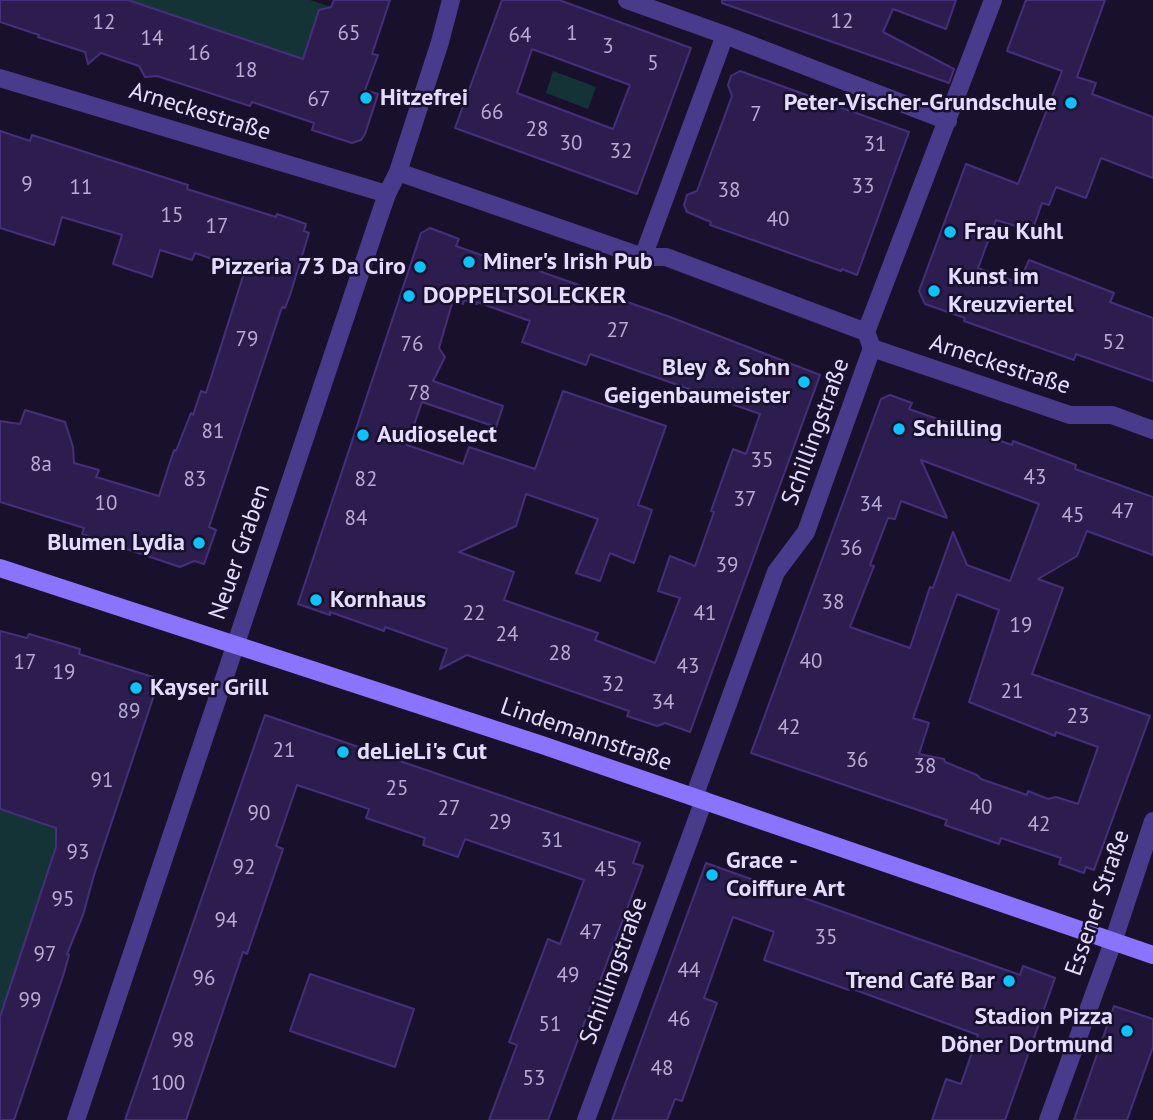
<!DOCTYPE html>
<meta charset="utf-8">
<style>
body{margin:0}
canvas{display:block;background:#19112c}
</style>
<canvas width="1153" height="1120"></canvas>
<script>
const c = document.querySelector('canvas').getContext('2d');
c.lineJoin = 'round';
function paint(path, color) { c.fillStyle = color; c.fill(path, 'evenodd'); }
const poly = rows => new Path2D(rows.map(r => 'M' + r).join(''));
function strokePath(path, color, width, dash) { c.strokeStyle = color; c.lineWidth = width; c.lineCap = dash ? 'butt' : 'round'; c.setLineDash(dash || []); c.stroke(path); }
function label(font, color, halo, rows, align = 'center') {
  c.font = font + ' "PT Sans",sans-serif'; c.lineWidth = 5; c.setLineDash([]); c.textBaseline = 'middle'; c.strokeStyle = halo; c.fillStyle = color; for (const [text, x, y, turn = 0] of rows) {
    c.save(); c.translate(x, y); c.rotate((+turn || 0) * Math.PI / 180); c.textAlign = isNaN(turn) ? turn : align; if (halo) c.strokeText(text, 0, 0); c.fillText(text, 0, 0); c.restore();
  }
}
paint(poly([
 [128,0,310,0,331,7,319,10,314,23,316,89],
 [553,71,596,87,588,109,546,93],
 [0,809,62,830,0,1017]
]), '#143337');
const building = poly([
 [0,0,128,0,303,59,319,10,331,7,334,0,390,0,372,54,378,55,365,90,378,94,365,134,361,140,352,143,312,130,314,123,252,102,250,106,157,76,145,77,139,66,101,53,88,64,85,52,38,37,39,35,0,22,0,0],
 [502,0,559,0,691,48,637,194,455,128,502,0],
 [532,49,630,85,613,129,517,93,532,49],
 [722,0,956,0,946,29,893,9,883,32,954,69,949,83,722,3,722,0],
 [1026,0,1105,0,1077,77,1096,83,1092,94,1153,117,1153,178,1101,158,1086,198,1056,187,1049,205,1042,203,1032,231,996,220,978,268,1019,283,1029,260,1114,293,1110,302,1153,318,1153,381,1076,354,1074,360,964,321,965,318,925,304,919,291,966,164,1018,184,1062,71,1007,51,1026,0],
 [740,71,909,132,857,275,842,269,841,271,710,225,711,222,687,212,684,205,687,195,697,191,732,96,728,85,731,76,740,71],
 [0,131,30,141,32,135,188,185,187,189,276,217,277,214,306,224,304,231,309,233,290,295,285,308,282,307,209,527,216,530,204,564,194,561,180,567,82,534,84,528,0,502,0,421,20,424,25,410,65,422,73,447,74,463,99,470,96,477,159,496,174,450,176,451,191,413,193,415,201,391,206,393,245,270,195,253,192,260,160,250,152,277,113,264,122,235,62,217,54,245,0,228,0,131],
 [430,228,459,239,456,246,506,264,509,257,537,267,536,270,670,317,820,375,690,732,665,723,657,726,627,716,629,711,467,655,440,669,447,649,385,627,384,631,330,612,330,615,298,604,421,233,430,228],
 [453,300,463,304,464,300,477,304,477,302,530,321,522,342,586,365,590,354,760,414,746,454,733,449,711,511,714,512,695,566,670,556,658,591,680,598,655,663,595,640,598,633,504,600,514,572,459,552,516,526,526,494,598,519,576,573,600,581,610,553,634,563,652,510,638,505,666,426,563,391,535,469,469,447,463,464,407,445,422,402,496,427,503,406,433,381,445,357,439,348,453,300],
 [890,395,912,403,909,409,1012,445,1013,441,1076,465,1075,469,1153,497,1153,555,1087,531,1077,556,1038,579,1063,588,1032,674,1150,716,1094,870,1086,867,1084,873,1059,864,1061,858,1001,838,999,844,945,825,947,820,751,753,881,399,890,395],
 [921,460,1039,504,1010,581,967,565,953,532,933,588,930,587,910,648,850,627,874,566,870,565,888,518,895,519,901,501,947,518,921,460],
 [957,594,999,610,969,702,1055,736,1056,732,1098,747,1078,804,1056,797,1048,799,1028,791,1027,795,981,779,977,775,945,762,944,759,919,754,929,723,913,718,957,594],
 [0,631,27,638,29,634,80,649,79,654,153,677,157,686,94,875,83,915,67,954,69,955,64,973,14,1120,0,1120,0,1017,56,847,56,828,0,809,0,631],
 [265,715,640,843,633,863,643,866,548,1120,489,1120,517,1045,509,1042,548,939,560,944,584,880,465,839,458,857,423,845,425,838,366,818,369,809,297,785,276,846,283,849,247,954,243,952,186,1120,125,1120,265,715],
 [706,863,1020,975,1023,966,1055,978,1005,1120,932,1120,946,1079,961,1084,978,1035,850,988,849,990,764,960,774,932,733,917,704,998,717,1003,682,1101,675,1099,667,1120,612,1120,706,863],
 [310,974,414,1009,395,1067,290,1031,310,974],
 [1114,1006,1153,1019,1153,1047,1127,1120,1074,1120,1114,1006]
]);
paint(building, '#2d1d4e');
strokePath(building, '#472e7a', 2);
strokePath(poly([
 [627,0,725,35,948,121],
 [0,78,387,194],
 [398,172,643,257,666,257,866,332],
 [643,257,725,35],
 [872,348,1070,415,1112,415,1153,430],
 [694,797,776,572,806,532,872,348,866,332,993,0],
 [76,1120,376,226,387,194,398,172,440,42,451,0],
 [586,1120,704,800],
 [1048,1120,1113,942,1153,821]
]), '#493b8c', 18);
strokePath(poly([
 [0,568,542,745,1153,955]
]), '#8a73ff', 18);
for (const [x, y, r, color] of [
 [366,98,7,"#08c5ff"],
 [1071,103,7,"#08c5ff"],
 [950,232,7,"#08c5ff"],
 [469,262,7,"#08c5ff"],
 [420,267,7,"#08c5ff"],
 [934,291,7,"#08c5ff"],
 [409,296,7,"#08c5ff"],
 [804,382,7,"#08c5ff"],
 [899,429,7,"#08c5ff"],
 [363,435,7,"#08c5ff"],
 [199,543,7,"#08c5ff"],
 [316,600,7,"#08c5ff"],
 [136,688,7,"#08c5ff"],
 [343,752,7,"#08c5ff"],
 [712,875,7,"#08c5ff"],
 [1009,981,7,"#08c5ff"],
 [1127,1031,7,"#08c5ff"]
]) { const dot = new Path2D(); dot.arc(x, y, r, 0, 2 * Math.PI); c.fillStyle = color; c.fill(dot); strokePath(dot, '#19112c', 2.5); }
label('21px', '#b7acd3', null, [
 ["12",842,22],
 ["12",104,23],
 ["65",349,34],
 ["1",572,34],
 ["64",520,36],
 ["14",152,39],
 ["3",608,47],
 ["16",199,54],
 ["5",653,64],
 ["18",246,71],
 ["67",319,100],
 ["66",492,113],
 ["7",756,115],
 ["28",537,130],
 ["30",571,144],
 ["31",875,145],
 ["32",621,152],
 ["9",27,185],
 ["33",863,187],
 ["11",81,188],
 ["38",729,191],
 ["15",172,216],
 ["40",778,220],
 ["17",217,227],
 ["27",618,331],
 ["79",247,340],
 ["52",1114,343],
 ["76",412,345],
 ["78",419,394],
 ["81",213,432],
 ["35",762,461],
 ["8a",41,465],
 ["43",1035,478],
 ["83",195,480],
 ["82",366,480],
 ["37",745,500],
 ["10",106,504],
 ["34",871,505],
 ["47",1123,512],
 ["45",1073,516],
 ["84",356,519],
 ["36",851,549],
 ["39",727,566],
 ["38",833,603],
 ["22",474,614],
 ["41",705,614],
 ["19",1021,626],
 ["24",507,635],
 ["28",560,654],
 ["40",811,662],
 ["17",25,663],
 ["43",688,667],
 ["19",64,673],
 ["32",613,685],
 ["21",1012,692],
 ["34",663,703],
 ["89",129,712],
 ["23",1078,717],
 ["42",789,728],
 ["21",284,751],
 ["36",857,761],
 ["38",925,767],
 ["91",102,781],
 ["25",397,789],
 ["40",981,808],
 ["27",449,809],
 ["90",259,814],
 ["29",500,823],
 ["42",1039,825],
 ["31",552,841],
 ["93",78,853],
 ["92",244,868],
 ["45",606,870],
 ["95",63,900],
 ["94",226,921],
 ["47",591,933],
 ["35",826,938],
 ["97",45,955],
 ["44",689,971],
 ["49",568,976],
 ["96",204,979],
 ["99",30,1001],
 ["46",679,1020],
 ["51",550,1025],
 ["98",183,1041],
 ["48",662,1069],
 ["53",534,1079],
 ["100",168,1084]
]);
label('bold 24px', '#e5dcff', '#19112c', [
 ["Hitzefrei",380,98],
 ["Peter-Vischer-Grundschule",1057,103,"right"],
 ["Frau Kuhl",964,232],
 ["Miner's Irish Pub",483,262],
 ["Pizzeria 73 Da Ciro",406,267,"right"],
 ["Kunst im",948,277],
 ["Kreuzviertel",948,305],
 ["DOPPELTSOLECKER",423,296],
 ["Bley & Sohn",790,368,"right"],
 ["Geigenbaumeister",790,396,"right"],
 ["Schilling",913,429],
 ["Audioselect",377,435],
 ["Blumen Lydia",185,543,"right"],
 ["Kornhaus",330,600],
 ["Kayser Grill",150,688],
 ["deLieLi's Cut",357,752],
 ["Grace -",726,861],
 ["Coiffure Art",726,889],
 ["Trend Café Bar",995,981,"right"],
 ["Stadion Pizza",1113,1017,"right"],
 ["Döner Dortmund",1113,1045,"right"]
], 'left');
label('24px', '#e5dcff', '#19112c', [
 ["Arneckestraße",200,112,17],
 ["Arneckestraße",1000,365,18],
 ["Schillingstraße",816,432,-70],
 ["Neuer Graben",240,552,-71],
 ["Lindemannstraße",586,735,19],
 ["Essener Straße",1098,903,-71],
 ["Schillingstraße",614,971,-70]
]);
</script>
